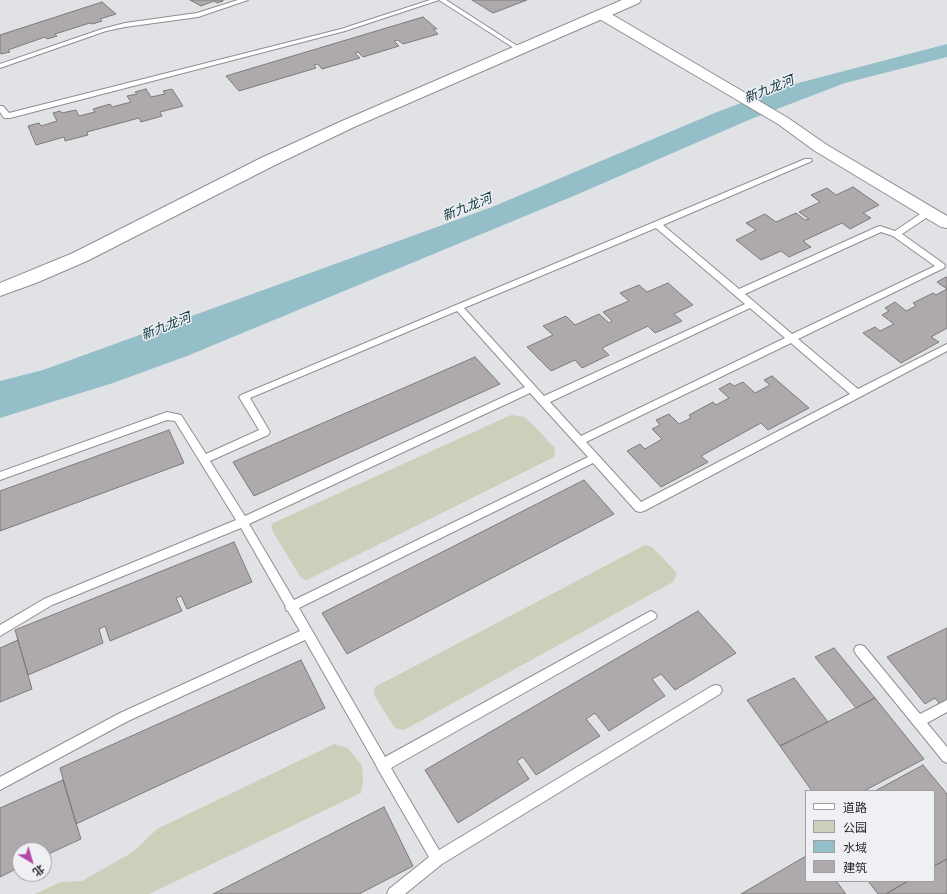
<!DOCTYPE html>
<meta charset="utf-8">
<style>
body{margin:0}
#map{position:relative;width:947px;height:894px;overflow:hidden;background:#e1e2e6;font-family:Ubuntu,"Noto Sans SC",sans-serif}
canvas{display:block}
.legend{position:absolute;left:805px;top:790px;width:130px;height:92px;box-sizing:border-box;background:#eef0f3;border:1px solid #9e9fa2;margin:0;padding:5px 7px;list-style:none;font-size:12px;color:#262628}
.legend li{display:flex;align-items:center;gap:8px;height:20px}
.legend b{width:20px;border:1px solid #9e9fa2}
.north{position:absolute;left:12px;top:842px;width:40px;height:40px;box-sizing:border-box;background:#eef0f3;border:1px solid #9e9fa2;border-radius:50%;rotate:142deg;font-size:11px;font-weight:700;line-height:16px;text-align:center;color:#262628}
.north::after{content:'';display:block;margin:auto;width:14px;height:18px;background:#b347a7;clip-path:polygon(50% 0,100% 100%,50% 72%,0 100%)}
</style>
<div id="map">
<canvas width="947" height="894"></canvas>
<ul class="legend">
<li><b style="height:5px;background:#fff"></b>道路</li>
<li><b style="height:11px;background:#cdcfba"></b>公园</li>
<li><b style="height:11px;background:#94bec8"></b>水域</li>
<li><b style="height:11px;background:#aeaaac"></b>建筑</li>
</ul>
<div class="north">北</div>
</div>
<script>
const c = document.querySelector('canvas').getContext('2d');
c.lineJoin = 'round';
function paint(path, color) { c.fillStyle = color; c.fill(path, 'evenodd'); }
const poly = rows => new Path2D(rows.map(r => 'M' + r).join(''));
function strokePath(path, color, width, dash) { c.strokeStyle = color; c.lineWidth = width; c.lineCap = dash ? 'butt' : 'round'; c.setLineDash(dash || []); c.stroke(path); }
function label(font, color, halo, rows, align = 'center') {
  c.font = font + ' Ubuntu,"Noto Sans SC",sans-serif'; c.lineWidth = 3; c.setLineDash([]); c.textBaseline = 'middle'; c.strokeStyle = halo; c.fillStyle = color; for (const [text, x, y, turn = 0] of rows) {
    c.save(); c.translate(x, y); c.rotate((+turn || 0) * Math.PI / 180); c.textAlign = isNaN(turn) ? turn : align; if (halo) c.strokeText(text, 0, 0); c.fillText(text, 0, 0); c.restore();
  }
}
paint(poly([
 [511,415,525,417,555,448,554,457,307,580,301,578,273,532,271,524],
 [645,545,652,547,677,573,673,582,404,730,395,728,374,695,375,687],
 [334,744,348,748,362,766,363,782,361,793,149,894,35,894,61,882,82,881,133,852,157,829]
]), '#cdcfba');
paint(poly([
 [947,44,947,57,845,83,751,119,576,195,187,356,113,383,0,418,0,381,43,370,492,207,717,112,787,86]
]), '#94bec8');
const building = poly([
 [190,0,223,0,223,1,217,3,214,1,201,6,190,0],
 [472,0,527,0,493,13,472,0],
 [102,2,116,14,100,19,102,21,92,24,90,23,55,34,57,36,47,39,45,37,8,50,10,52,1,54,0,53,0,35,102,2],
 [423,17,437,29,433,29,438,34,403,44,398,40,394,41,399,46,363,57,358,52,355,53,360,58,322,69,318,64,314,65,316,68,239,91,226,76,423,17],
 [146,89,151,97,165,94,163,91,172,89,183,106,160,112,162,116,141,122,139,118,87,132,88,135,65,141,64,137,36,145,28,126,39,123,41,126,57,121,53,113,60,111,62,113,76,110,79,116,95,112,93,109,110,104,112,107,131,102,127,96,137,94,135,92,146,89],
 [853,187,879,205,863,213,871,218,850,229,842,223,803,241,811,247,789,257,781,251,761,260,736,240,756,230,746,223,765,214,776,222,796,213,805,220,809,219,799,212,820,202,811,195,827,188,836,195,853,187],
 [946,277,947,278,947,289,937,282,946,277],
 [668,283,693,305,674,314,682,321,655,333,648,326,602,348,609,355,582,368,575,360,551,371,527,347,553,335,543,326,566,316,575,325,599,314,609,323,612,321,603,312,629,301,620,293,639,285,647,292,668,283],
 [947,289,947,328,931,337,939,342,901,363,863,333,875,327,880,331,894,324,882,315,889,311,885,308,895,302,906,311,916,306,913,303,933,293,936,295,947,289],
 [475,357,500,384,254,496,233,462,475,357],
 [772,376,809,408,768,430,761,423,701,456,708,462,661,487,627,451,640,444,645,449,662,439,652,429,660,425,656,420,669,414,679,424,691,418,689,415,713,402,716,405,729,398,719,389,730,383,734,386,743,382,755,393,770,385,764,380,772,376],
 [169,430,184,463,0,531,0,491,169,430],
 [584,480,614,514,347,654,322,613,584,480],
 [234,542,252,582,187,609,181,596,176,598,182,611,110,641,105,626,99,629,103,643,28,675,15,630,234,542],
 [698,611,736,653,675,690,661,674,652,679,665,696,609,731,595,713,586,719,600,736,536,775,523,757,517,761,529,779,458,823,425,770,698,611],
 [947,628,947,700,940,704,935,698,925,704,887,657,947,628],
 [18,640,32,689,0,702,0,648,18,640],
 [834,648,875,698,856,708,815,657,834,648],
 [301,660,325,708,76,824,60,768,301,660],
 [794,678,828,722,780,746,747,700,794,678],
 [875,698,924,759,864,791,812,791,780,746,875,698],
 [923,765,947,794,947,859,934,866,934,791,875,791,923,765],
 [63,780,81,839,44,856,44,850,20,850,20,867,0,877,0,808,63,780],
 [384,807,413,866,359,894,213,894,384,807],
 [806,856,806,881,836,881,846,894,741,894,806,856],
 [947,859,947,894,886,894,908,881,934,881,934,866,947,859],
 [868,881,908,881,886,894,878,894,868,881]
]);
paint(building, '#aeaaac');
strokePath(building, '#7e7a7b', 1);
const service = poly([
 [238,0,248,0,198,17,125,27,106,31,0,68,0,64,102,29,125,23,197,13,238,0],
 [430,0,446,0,522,49,517,50,439,0,345,31,10,118,4,118,0,112,0,106,3,106,9,113,341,29,430,0],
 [805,159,811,159,812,161,663,225,739,289,877,227,880,226,895,231,926,210,932,210,932,214,902,234,944,264,945,266,944,268,798,339,858,389,947,344,947,351,644,511,640,512,636,511,593,463,299,608,385,757,647,613,651,611,655,613,657,616,655,619,391,768,439,850,712,686,716,685,720,686,722,690,720,694,442,864,405,894,387,894,389,889,429,857,379,771,378,770,376,765,305,640,128,721,0,790,0,777,120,713,300,631,288,611,286,610,285,605,241,528,52,605,0,636,0,625,44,599,236,520,175,421,167,420,0,480,0,472,167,412,181,415,206,454,259,430,239,397,241,395,805,159],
 [656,228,745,304,544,396,464,308,656,228],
 [881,232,893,236,935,266,792,334,745,294,881,232],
 [750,308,785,338,581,436,550,402,750,308],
 [457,311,525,387,245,516,210,461,268,435,270,432,250,398,457,311],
 [791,343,850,394,641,502,586,442,791,343],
 [530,393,588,457,294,600,249,524,530,393],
 [860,645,864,646,920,714,947,700,947,712,927,723,947,747,947,763,943,761,856,654,854,650,856,646,860,645]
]);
const minor = poly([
 [601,10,606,11,788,118,827,145,947,216,947,228,941,227,815,151,778,124,596,17,594,14,596,11,601,10]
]);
const tertiary = poly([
 [622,0,641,0,639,3,354,127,273,166,87,261,36,283,0,296,0,283,73,253,261,158,342,121,622,0]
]);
strokePath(service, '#8d8f92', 2);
strokePath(minor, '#8d8f92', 2);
strokePath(tertiary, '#8d8f92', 2);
paint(service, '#fff');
paint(minor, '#fff');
paint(tertiary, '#fff');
label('italic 13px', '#0b343d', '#eef0f3', [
 ["新九龙河",769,89,-22],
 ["新九龙河",467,207,-22],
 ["新九龙河",166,326,-22]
]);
</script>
